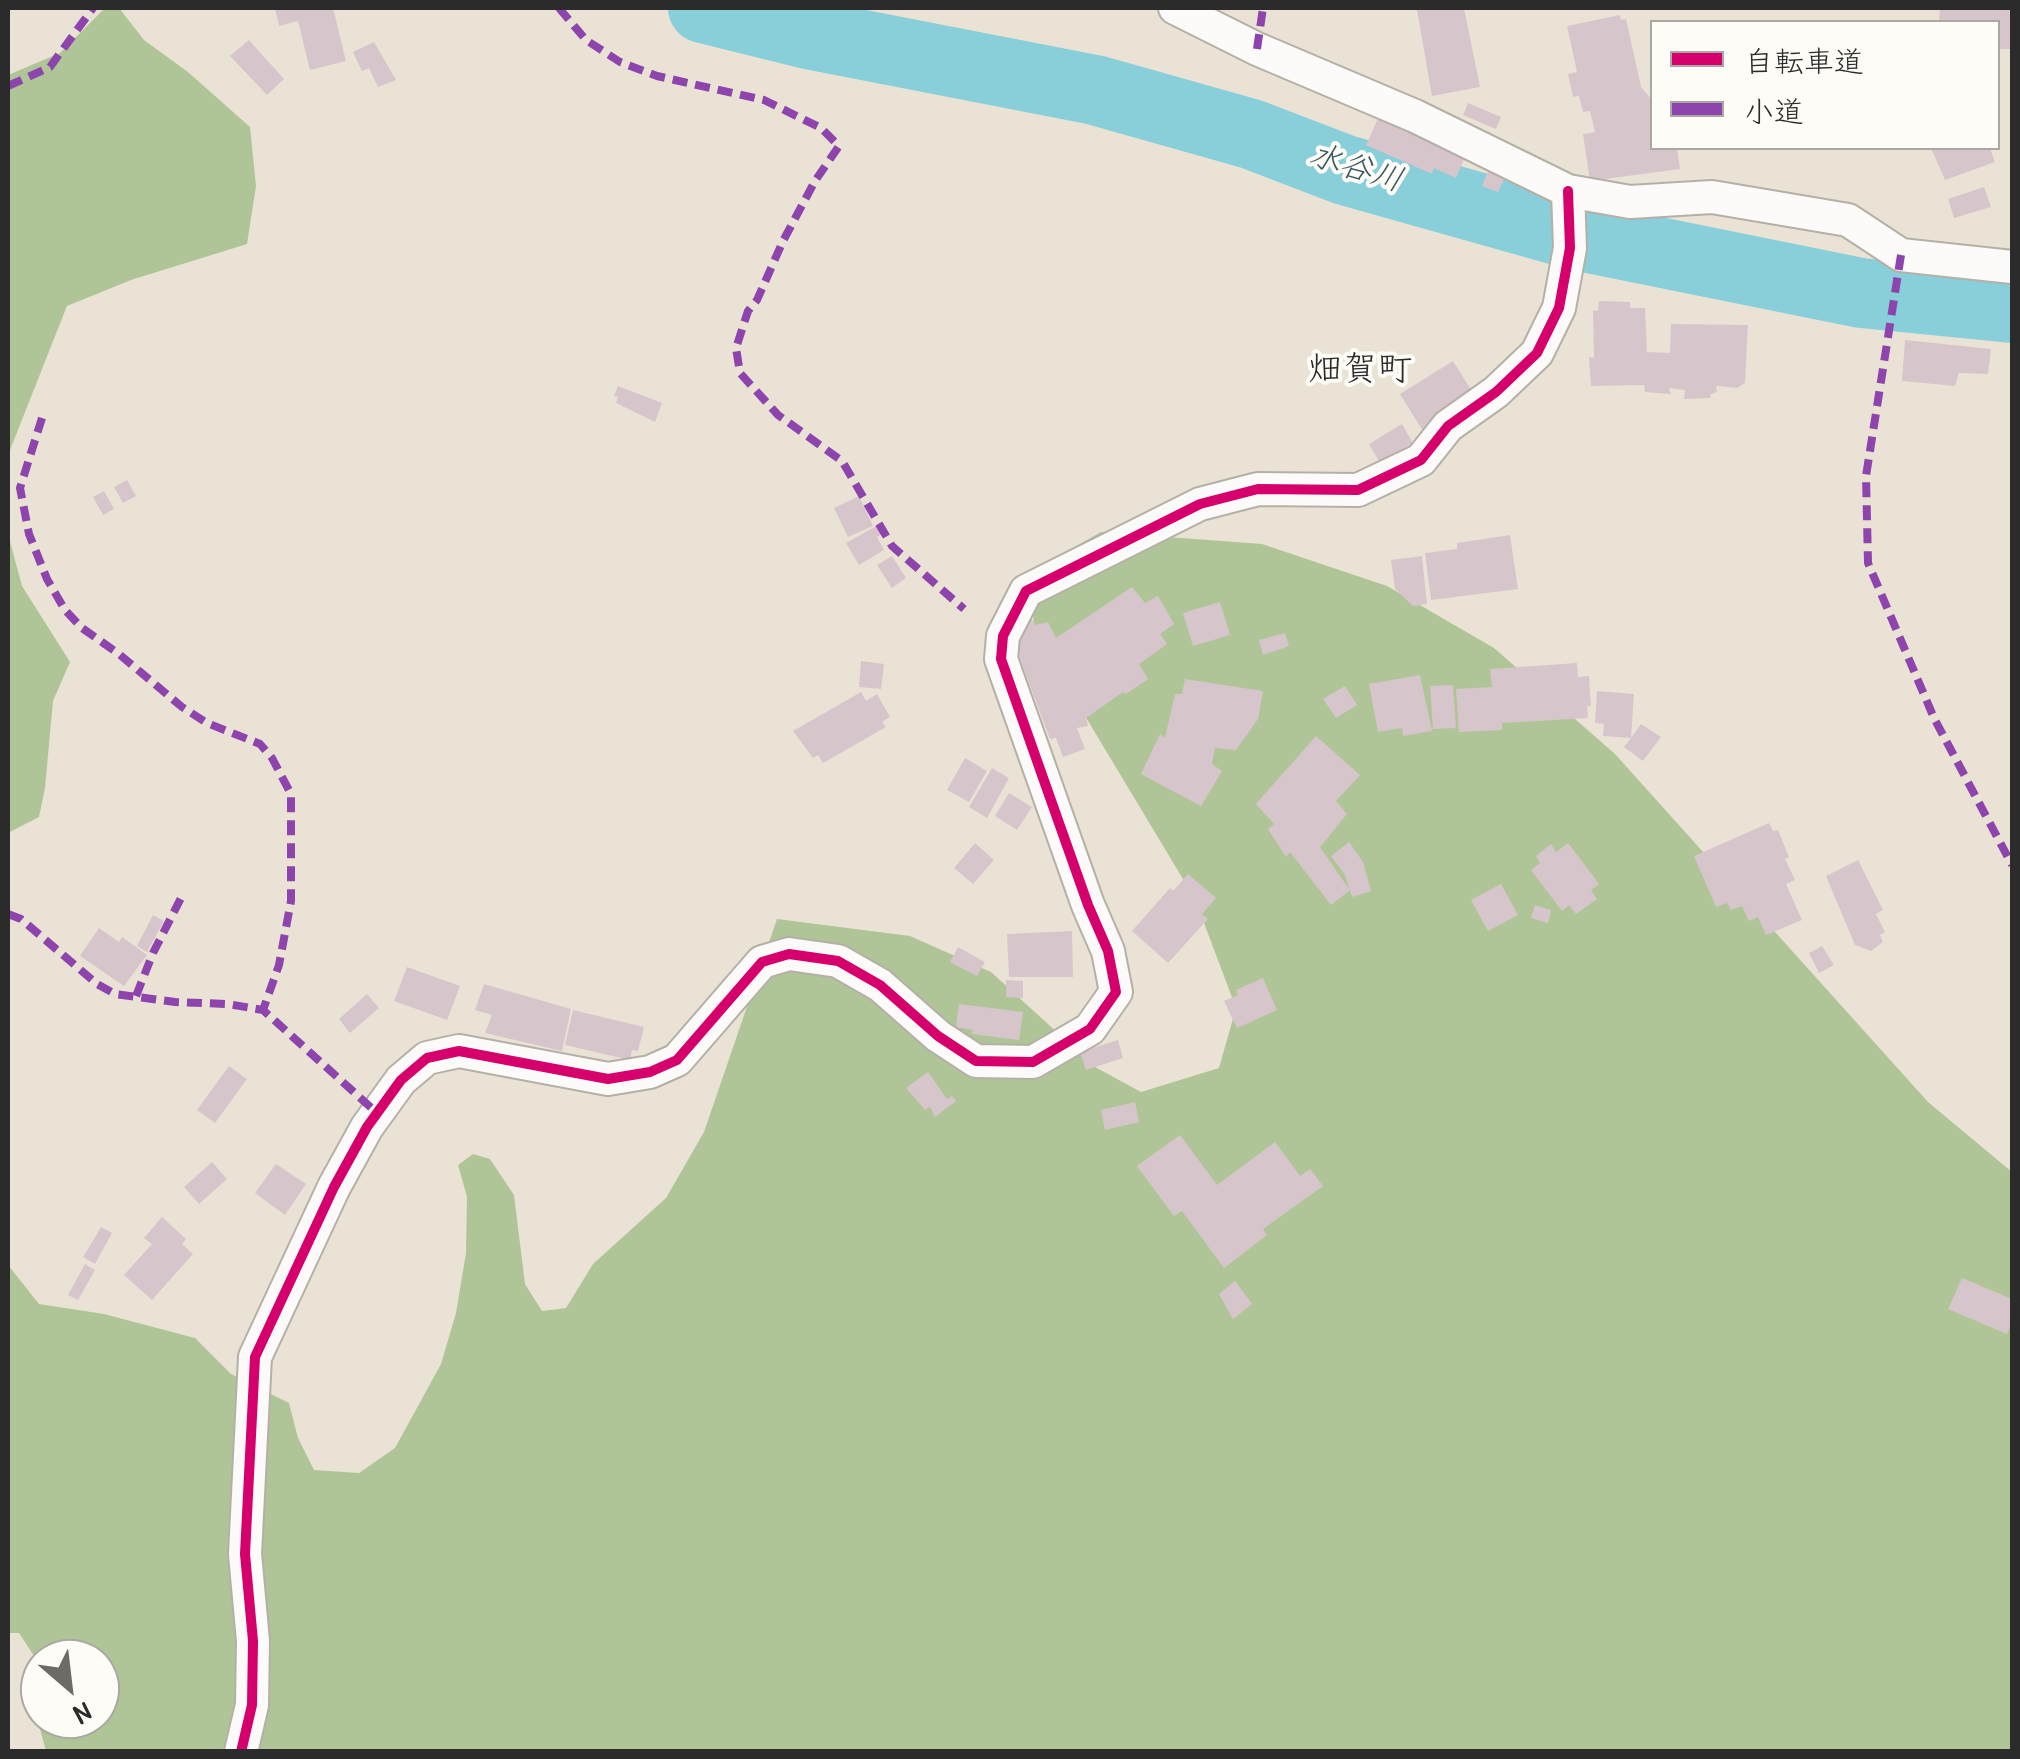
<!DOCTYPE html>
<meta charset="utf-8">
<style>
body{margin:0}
#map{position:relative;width:2020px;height:1759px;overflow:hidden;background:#eae3d5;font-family:"Patrick Hand","Klee One",sans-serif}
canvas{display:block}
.frame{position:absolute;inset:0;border:10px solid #2b2b2b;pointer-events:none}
.legend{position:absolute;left:1650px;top:20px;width:350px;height:130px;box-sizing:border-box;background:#fdfcf7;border:2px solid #a9a8a5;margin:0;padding:12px 18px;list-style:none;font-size:30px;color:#2b2b2b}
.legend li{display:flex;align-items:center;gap:20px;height:50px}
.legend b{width:50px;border:2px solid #a9a8a5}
.north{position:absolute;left:20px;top:1639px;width:100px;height:100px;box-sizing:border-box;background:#fdfcf7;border:2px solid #a9a8a5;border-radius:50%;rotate:152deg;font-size:28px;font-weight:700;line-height:40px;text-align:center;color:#2b2b2b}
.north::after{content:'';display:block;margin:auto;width:35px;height:45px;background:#6e6b66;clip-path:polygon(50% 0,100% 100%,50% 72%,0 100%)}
</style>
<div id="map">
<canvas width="2020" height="1759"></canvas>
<div class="frame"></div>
<ul class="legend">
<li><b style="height:12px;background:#d6006c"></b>自転車道</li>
<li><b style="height:12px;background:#8e44ad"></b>小道</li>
</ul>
<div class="north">N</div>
</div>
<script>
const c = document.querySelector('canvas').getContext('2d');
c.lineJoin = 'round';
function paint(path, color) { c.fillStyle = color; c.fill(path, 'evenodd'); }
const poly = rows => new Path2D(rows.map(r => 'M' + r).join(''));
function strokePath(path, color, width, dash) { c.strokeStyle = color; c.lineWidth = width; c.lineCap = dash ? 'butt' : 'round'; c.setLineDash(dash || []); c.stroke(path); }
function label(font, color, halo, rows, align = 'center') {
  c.font = font + ' "Patrick Hand","Klee One",sans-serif'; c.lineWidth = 8; c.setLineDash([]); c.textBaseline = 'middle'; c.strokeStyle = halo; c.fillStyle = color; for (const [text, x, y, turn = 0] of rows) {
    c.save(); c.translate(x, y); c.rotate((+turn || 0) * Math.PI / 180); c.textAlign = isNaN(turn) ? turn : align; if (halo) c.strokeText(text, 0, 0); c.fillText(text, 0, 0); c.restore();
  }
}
paint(poly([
 [105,8,119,8,144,40,188,72,250,127,256,186,247,244,131,280,67,306,8,455,8,75,60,53],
 [1101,532,1262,544,1387,586,1494,648,1615,754,1928,1102,2012,1172,2012,1751,46,1751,37,1718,34,1656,19,1633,8,1633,8,1265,39,1304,104,1314,195,1338,231,1374,289,1403,298,1438,314,1470,359,1473,395,1448,441,1364,456,1313,466,1253,467,1197,458,1165,473,1154,490,1159,514,1195,525,1284,542,1311,566,1308,593,1264,666,1198,704,1132,777,919,910,936,991,972,1095,1067,1141,1092,1219,1068,1236,1008,1195,899,1034,631,1032,592,1055,558],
 [40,1659,100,1659,100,1719,40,1719],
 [8,534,22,586,70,662,53,701,45,788,39,817,8,833]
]), '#b0c597');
strokePath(poly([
 [703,8,812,35,1095,90,1251,134,1345,170,1579,236,1861,293,2012,308]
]), '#89cfd9', 70);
paint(poly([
 [275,8,333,8,346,61,310,70,298,21,279,26],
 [1429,8,1464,8,1480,87,1432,96,1417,10],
 [1940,8,2012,8,2012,49,1998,49,1998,22,1939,22],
 [1620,15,1621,20,1626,19,1641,87,1652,100,1652,148,1677,148,1680,169,1590,181,1583,134,1595,132,1590,111,1583,112,1579,96,1573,97,1568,74,1577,72,1567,26],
 [249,40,284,79,267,95,230,56],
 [374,42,396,80,378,87,369,68,362,71,353,52],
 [1468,103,1501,117,1496,129,1463,115],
 [1380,114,1467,152,1456,178,1434,168,1432,174,1366,145],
 [1931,148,1990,148,1995,162,1945,180],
 [1489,169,1506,175,1498,192,1482,186],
 [1984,187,1991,207,1954,218,1948,199],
 [1599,301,1630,302,1630,308,1645,308,1647,352,1670,353,1671,324,1748,325,1745,383,1737,388,1716,386,1717,392,1711,394,1710,398,1684,399,1685,390,1669,388,1671,394,1645,392,1644,385,1591,386,1589,357,1594,358,1593,311,1598,310],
 [1905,340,1991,349,1988,374,1959,373,1955,386,1902,381],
 [1453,361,1480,404,1426,436,1400,394],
 [618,386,662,403,655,422,616,403,618,397,614,396],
 [1402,424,1413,443,1380,463,1369,444],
 [127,480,136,496,123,503,114,487],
 [104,491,114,509,103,515,93,497],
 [859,496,873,526,848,537,834,508],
 [878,525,883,534,877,537,884,550,859,565,846,543],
 [1510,535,1518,589,1431,600,1425,553,1457,549,1457,543],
 [892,556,906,578,892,588,877,565],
 [1422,556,1427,604,1413,606,1395,589,1391,560],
 [1132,587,1145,603,1158,596,1174,624,1160,634,1167,644,1139,664,1148,679,1126,694,1123,692,1086,718,1088,726,1077,728,1085,749,1063,757,1056,738,1050,739,1011,635,1030,616,1035,625,1048,622,1056,638],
 [1220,602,1230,635,1193,646,1183,613],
 [1285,633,1289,646,1263,655,1259,640],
 [861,661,884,664,881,689,859,687],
 [1577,663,1578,677,1589,676,1591,706,1587,706,1588,718,1502,723,1502,730,1459,732,1456,689,1492,687,1490,669],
 [1420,675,1432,731,1403,736,1402,728,1378,732,1369,684],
 [1185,679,1263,691,1258,719,1236,750,1215,748,1212,764,1222,771,1201,806,1141,774,1160,734,1165,738,1175,694,1182,694],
 [1453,685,1456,728,1433,729,1430,686],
 [1345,686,1357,705,1336,718,1323,699],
 [1597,691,1634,694,1631,738,1641,724,1661,737,1643,761,1624,747,1631,738,1603,736,1604,724,1595,723],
 [861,692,866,701,877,694,890,717,882,722,886,727,823,763,818,755,813,758,793,731],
 [1316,736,1360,775,1336,801,1347,814,1320,847,1349,889,1345,875,1331,856,1349,842,1363,862,1371,891,1352,897,1350,890,1331,905,1290,852,1286,857,1268,829,1274,824,1256,804],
 [965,758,987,771,969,802,947,790],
 [992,768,1009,778,987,818,969,807],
 [1009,793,1032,807,1017,830,995,816],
 [1769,823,1773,831,1778,830,1789,857,1785,859,1795,880,1786,884,1802,920,1766,935,1758,917,1749,921,1742,906,1731,910,1727,903,1716,907,1694,856],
 [975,843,994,860,973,884,954,868],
 [1568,843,1599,884,1591,890,1597,899,1576,914,1569,905,1562,911,1531,870,1540,863,1536,856,1551,844,1556,852],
 [1858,860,1883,910,1876,914,1885,932,1880,935,1883,942,1871,951,1855,945,1826,876],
 [1188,874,1216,898,1202,914,1208,919,1168,963,1132,931,1170,888,1173,891],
 [1501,884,1518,915,1488,931,1471,900],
 [1535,905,1551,910,1548,923,1531,918],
 [153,915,164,921,147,952,137,946],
 [99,928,119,942,122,937,147,955,124,986,80,956],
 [1072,931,1073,977,1009,977,1007,934],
 [1822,946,1834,965,1819,973,1809,953],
 [958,947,985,962,977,976,950,962],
 [407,967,460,986,447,1020,394,1001],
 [1263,978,1277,1010,1237,1028,1224,1001,1238,995,1236,990],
 [1006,980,1023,981,1023,998,1006,997],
 [484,984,571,1009,562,1051,485,1033,492,1015,475,1010],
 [367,994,379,1008,350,1033,339,1019],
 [959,1004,1023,1012,1019,1040,972,1034,973,1030,956,1027],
 [573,1010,644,1027,638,1051,632,1050,630,1060,565,1045],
 [1118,1040,1123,1058,1086,1070,1080,1052],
 [229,1066,247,1079,215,1123,197,1110],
 [928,1072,947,1099,952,1096,956,1101,935,1117,930,1107,925,1110,906,1088],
 [1135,1102,1139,1122,1105,1130,1101,1110],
 [1180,1135,1217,1185,1275,1142,1300,1176,1310,1169,1323,1186,1263,1229,1267,1235,1224,1268,1182,1211,1174,1216,1137,1166],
 [212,1162,227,1179,199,1204,184,1187],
 [276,1164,306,1184,285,1215,255,1193],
 [162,1217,186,1239,182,1244,193,1254,152,1300,124,1275,152,1244,144,1238],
 [101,1227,112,1233,95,1264,83,1257],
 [85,1264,95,1270,78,1300,68,1295],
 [1962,1278,2012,1299,2012,1321,2007,1334,1948,1309],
 [1235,1281,1252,1304,1233,1319,1219,1294]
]), '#d6c6cb');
const street = poly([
 [1175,8,1257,49,1415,116,1568,191,1630,202,1712,197,1848,220,1901,255,2012,267],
 [241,1752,252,1705,253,1641,245,1554,255,1357,334,1187,367,1127,401,1080,427,1058,459,1051,608,1079,650,1072,677,1060,762,962,789,954,838,961,880,985,938,1036,976,1061,1033,1062,1090,1029,1116,992,1108,951,1088,905,1001,659,1003,636,1026,591,1200,504,1258,489,1358,490,1421,460,1448,426,1496,392,1537,353,1559,308,1570,248,1568,191]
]);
strokePath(street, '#b5b0a7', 36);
strokePath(street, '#fcfbf9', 32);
strokePath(poly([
 [559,8,586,40,620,62,657,76,764,100,821,128,839,146,815,181,783,241,757,300,748,311,736,348,740,373,778,415,842,461,892,546,964,609],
 [1257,49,1263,8],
 [8,86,50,67,93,8],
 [1901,255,1866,476,1868,563,1934,718,2012,865],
 [42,418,20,488,29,534,47,579,65,610,82,628,119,654,182,707,207,723,260,744,272,758,291,794,291,901,279,965,263,1010],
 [8,914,21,919,97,984,115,994,175,1002,228,1004,263,1010,377,1113],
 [136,996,153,953,183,894]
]), '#8e44ad', 8, [15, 8]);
strokePath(poly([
 [241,1752,252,1705,253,1641,245,1554,255,1357,334,1187,367,1127,401,1080,427,1058,459,1051,608,1079,650,1072,677,1060,762,962,789,954,838,961,880,985,938,1036,976,1061,1033,1062,1090,1029,1116,992,1108,951,1088,905,1001,659,1003,636,1026,591,1200,504,1258,489,1358,490,1421,460,1448,426,1496,392,1537,353,1559,308,1570,248,1568,191]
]), '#d6006c', 10);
label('italic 32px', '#3b5a60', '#fdfcf7', [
 ["水谷川",1356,169,17]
]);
label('35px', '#2b2b2b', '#fdfcf7', [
 ["畑賀町",1360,371]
]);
</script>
